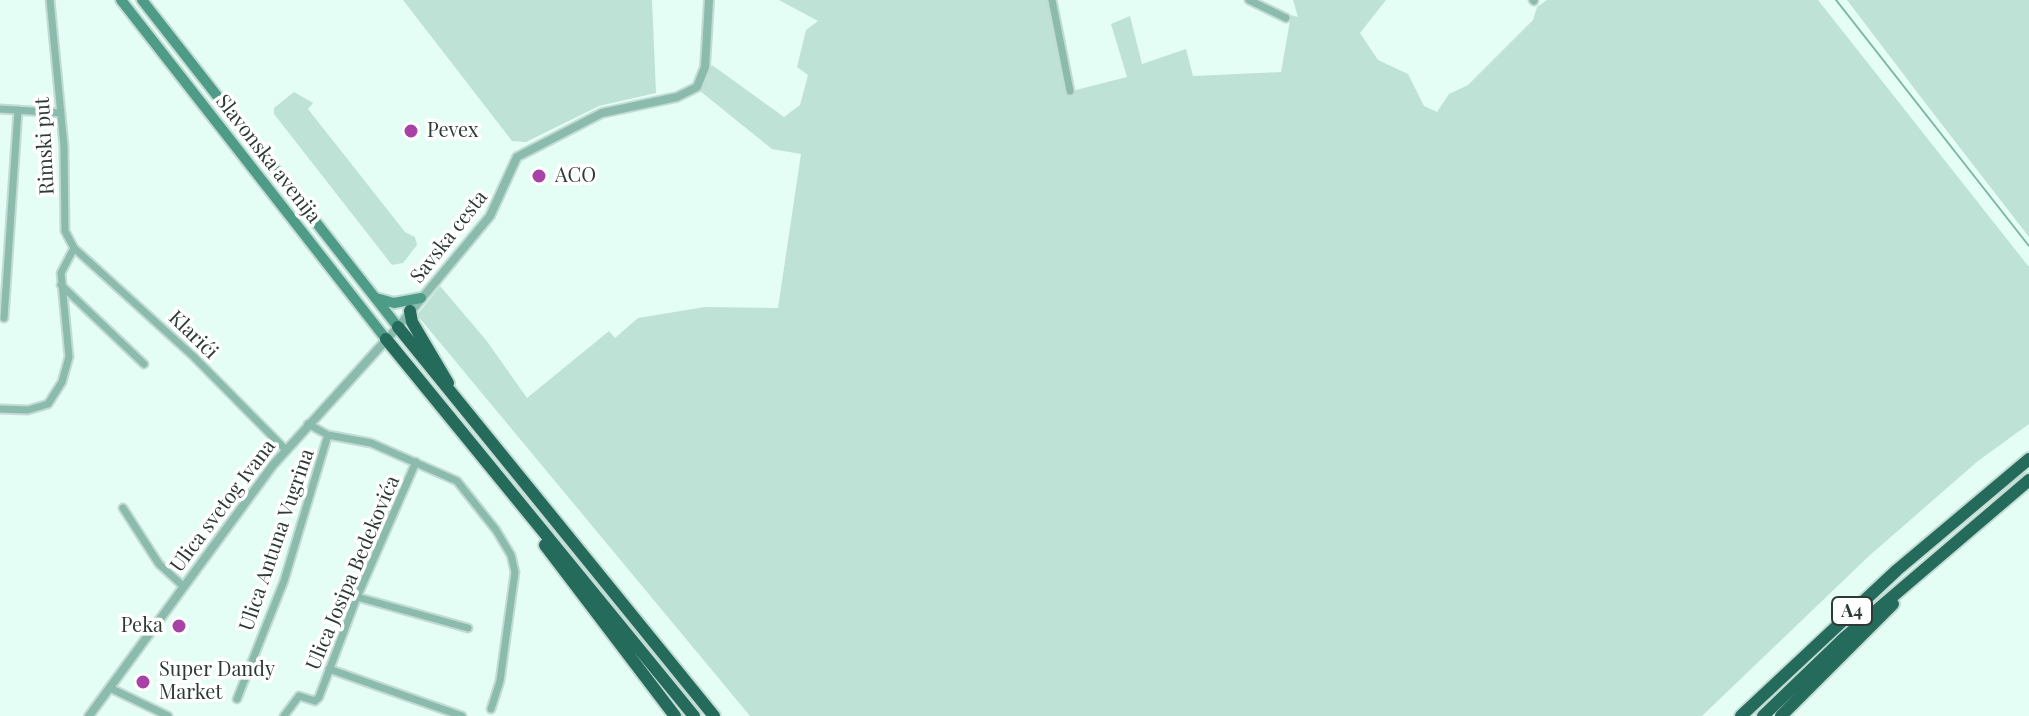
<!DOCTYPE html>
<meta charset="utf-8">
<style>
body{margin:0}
canvas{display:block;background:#e4fef5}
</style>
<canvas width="2029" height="716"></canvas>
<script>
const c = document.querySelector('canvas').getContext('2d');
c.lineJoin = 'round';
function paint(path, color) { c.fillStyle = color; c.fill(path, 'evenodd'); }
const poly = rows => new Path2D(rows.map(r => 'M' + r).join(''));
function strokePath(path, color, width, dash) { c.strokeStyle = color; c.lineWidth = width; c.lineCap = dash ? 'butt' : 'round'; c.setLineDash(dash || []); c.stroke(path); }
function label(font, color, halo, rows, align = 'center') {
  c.font = font + ' "Playfair Display",serif'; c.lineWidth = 7; c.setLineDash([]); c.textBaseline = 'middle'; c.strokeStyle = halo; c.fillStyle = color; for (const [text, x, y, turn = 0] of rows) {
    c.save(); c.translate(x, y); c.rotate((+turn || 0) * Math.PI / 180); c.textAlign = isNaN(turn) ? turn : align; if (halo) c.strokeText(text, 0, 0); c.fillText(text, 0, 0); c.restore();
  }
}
paint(poly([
 [403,0,652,0,656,93,599,106,526,142,512,141],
 [779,0,1049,0,1068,92,1127,77,1111,24,1130,16,1142,64,1186,49,1193,76,1281,72,1291,15,1298,17,1293,0,1386,0,1360,33,1378,60,1408,74,1424,106,1437,112,1449,94,1468,85,1533,20,1537,7,1547,0,1818,0,2029,267,2029,424,1978,461,1869,556,1702,716,750,716,417,315,440,286,486,340,527,398,609,331,615,338,638,318,705,307,778,308,801,154,772,149,700,91,712,65,784,117,800,105,808,75,797,67,806,30,818,21],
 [1847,0,2029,0,2029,237,1923,100],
 [294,92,313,103,308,109,405,232,415,237,417,245,403,263,392,265,274,114,274,108]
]), '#bfe2d7');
strokePath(poly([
 [1836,0,2029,246]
]), '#7eb7a6', 2);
const minor = poly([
 [1052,0,1070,91],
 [1249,0,1286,18],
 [1533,0,1534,1],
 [0,109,61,113],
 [74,248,193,356,285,449],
 [61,285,144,364],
 [4,318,18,110],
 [0,409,28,410,48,404,62,382,69,357,61,273,74,248,65,231,64,146,50,0],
 [308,424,328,435,371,443,457,481,496,530,511,555,515,572,500,681,491,709],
 [123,508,159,564,183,586],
 [357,597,468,628],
 [329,669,462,716],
 [110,688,168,716],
 [237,699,284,581,328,435],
 [284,716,299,696,315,701,319,697,357,597,416,462]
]);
const tertiary = poly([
 [89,716,273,465,398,327,490,216,517,157,602,113,677,97,697,87,705,67,709,0]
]);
const secondary = poly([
 [121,0,386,339],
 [142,0,398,327],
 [376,298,394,303,421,298]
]);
const motorway = poly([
 [410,311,412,322,448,383],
 [398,327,714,716],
 [386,339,694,716],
 [545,545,675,716],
 [1741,716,1897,570,2029,459],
 [1763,716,1844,638,2029,480],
 [1781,716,1893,604]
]);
strokePath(minor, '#c3dbd3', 11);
strokePath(tertiary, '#c3dbd3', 12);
strokePath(secondary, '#c3dbd3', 14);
strokePath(motorway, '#c3dbd3', 16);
strokePath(minor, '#8abbac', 7);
strokePath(tertiary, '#8abbac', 8);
strokePath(secondary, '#4e9c88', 10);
strokePath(motorway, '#256b5b', 12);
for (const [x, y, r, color] of [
 [411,131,8,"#a942a6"],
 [539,176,8,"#a942a6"],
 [179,626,8,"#a942a6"],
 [143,682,8,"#a942a6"]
]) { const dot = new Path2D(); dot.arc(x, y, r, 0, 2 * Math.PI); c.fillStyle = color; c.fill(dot); strokePath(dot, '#fff', 3); }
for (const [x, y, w] of [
 [1852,611,40]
]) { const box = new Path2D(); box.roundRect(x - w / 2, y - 14, w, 28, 6); c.fillStyle = '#fff'; c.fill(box); strokePath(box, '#2d3a36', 2); }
label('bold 18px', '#2d3a36', null, [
 ["A4",1852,611]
]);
label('20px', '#2d3a36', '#fff', [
 ["Pevex",427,131],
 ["ACO",555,176],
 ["Peka",163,626,"right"],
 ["Super Dandy",159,670],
 ["Market",159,693]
], 'left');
label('20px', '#2d3a36', '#fff', [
 ["Rimski put",45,146,-93],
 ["Slavonska avenija",268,159,52],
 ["Savska cesta",449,237,-52],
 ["Klarići",193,335,44],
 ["Ulica svetog Ivana",223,506,-53],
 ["Ulica Antuna Vugrina",277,540,-71],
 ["Ulica Josipa Bedekovića",353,573,-67]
]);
</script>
